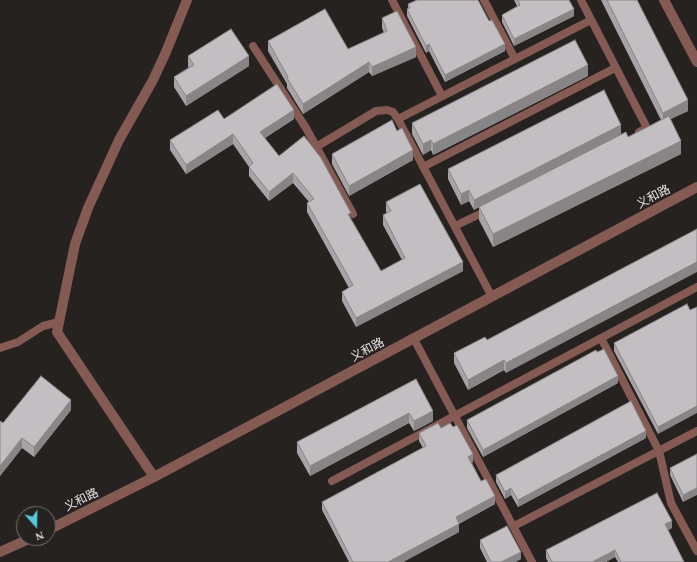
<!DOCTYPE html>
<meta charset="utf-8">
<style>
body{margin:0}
#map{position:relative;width:697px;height:562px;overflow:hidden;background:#25221f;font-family:Georgia,serif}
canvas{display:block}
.north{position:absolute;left:16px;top:506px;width:40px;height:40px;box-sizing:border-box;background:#25221f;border:1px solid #716f6c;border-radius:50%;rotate:160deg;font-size:11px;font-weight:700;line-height:16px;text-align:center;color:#e4e2e0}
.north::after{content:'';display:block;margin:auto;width:14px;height:18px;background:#53cbda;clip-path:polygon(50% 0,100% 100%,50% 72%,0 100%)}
</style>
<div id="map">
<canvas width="697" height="562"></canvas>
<div class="north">N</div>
</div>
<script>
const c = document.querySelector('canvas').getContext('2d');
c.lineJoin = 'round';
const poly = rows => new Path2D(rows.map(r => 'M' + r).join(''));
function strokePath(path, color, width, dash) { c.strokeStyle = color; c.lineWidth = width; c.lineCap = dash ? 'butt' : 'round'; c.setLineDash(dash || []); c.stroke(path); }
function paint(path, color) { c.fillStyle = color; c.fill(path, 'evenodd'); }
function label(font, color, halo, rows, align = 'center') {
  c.font = font + ' Georgia,"Noto Sans SC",serif'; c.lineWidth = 4; c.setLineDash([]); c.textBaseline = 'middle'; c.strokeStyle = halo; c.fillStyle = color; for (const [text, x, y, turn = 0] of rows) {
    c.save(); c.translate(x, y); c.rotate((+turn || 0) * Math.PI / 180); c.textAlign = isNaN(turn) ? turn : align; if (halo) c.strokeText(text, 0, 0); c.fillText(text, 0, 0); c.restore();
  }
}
strokePath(poly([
 [392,0,442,96],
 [484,0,515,59],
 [581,0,647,128,639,132],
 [253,46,306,128,353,214],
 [316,147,376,111,387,110,393,112,398,119],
 [423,167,615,68],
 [455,226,488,210],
 [492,297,398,119,591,20],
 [601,338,659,451,671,503,697,551],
 [414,339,532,562],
 [0,348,18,342,43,326,59,322],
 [332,481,697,287],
 [514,526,697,431]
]), '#855a53', 8);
strokePath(poly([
 [154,477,57,332,75,244,88,208,119,140,153,80,166,52,187,0]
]), '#855a53', 10);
strokePath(poly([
 [664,0,697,62],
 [48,530,154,477,697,187],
 [0,552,31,538]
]), '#855a53', 10);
paint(poly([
 [514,0,569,0,574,16,514,46,502,22,502,15,517,6],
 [601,0,637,0,688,111,670,119,681,154,493,247,479,220,479,207,474,210,469,201,461,205,448,179,448,169,621,134,628,137,661,120],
 [408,4,505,51,445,82,429,51,426,53,407,16,407,9,408,9],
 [382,18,416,57,372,76,369,72,303,114,287,88,287,84,268,51,268,41,348,49,384,33,382,28],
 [188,56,249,66,186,106,174,87,174,77,189,67,188,67],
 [588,76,433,155,431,150,423,155,412,134,412,123],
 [224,119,294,119,265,138,279,156,351,219,381,271,402,260,383,225,383,215,387,213,386,212,386,202,463,271,356,327,342,301,342,292,349,288,307,212,307,203,309,202,293,183,269,201,249,176,249,167,233,144,186,174,170,150,170,140],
 [332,154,413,160,349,196,332,164],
 [697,229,506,373,504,370,468,390,454,363,454,353,487,340],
 [687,304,658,434,614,351,614,343],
 [416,379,433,421,414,431,409,423,310,476,297,453,297,442],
 [618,383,483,457,467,428,467,420],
 [71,410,34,457,22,448,0,476,0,421,3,423],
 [441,428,473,462,472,463,481,481,495,504,459,524,459,532,403,562,349,562,322,510,322,502,423,448,419,441,419,433],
 [646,438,518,507,511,495,505,499,496,482,496,475],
 [697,454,683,502,670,475,670,468],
 [672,528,667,530,684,562,618,562,615,557,606,562,548,562,546,558,546,550],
 [480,540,521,559,515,562,487,562,480,548]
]), '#a8a3a6');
paint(poly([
 [574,9,574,16,514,46,514,39],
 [429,44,429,51,426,53,426,46],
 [505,44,505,51,445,82,445,75],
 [416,47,416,57,372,76,372,67],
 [249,56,249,66,186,106,186,96],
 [369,62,369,72,303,114,303,104],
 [588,65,588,76,433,155,433,144],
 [688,100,688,111,663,123,663,113],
 [294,110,294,119,260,141,260,132],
 [621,125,621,135,474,210,474,200],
 [233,134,233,144,186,174,186,165],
 [431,140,431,150,423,155,423,144],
 [681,141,681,154,493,247,493,234],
 [413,150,413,160,349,196,349,186],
 [293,173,293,183,269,201,269,192],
 [469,190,469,201,461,205,461,194],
 [463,262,463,271,356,327,356,318],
 [697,262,697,272,506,373,506,363],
 [504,360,504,370,468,390,468,380],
 [618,376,618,383,483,457,483,450],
 [71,400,71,410,34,457,34,447],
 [697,406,697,413,658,434,658,427],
 [433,411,433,421,414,431,414,421],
 [409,413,409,423,310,476,310,466],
 [646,431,646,438,518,507,518,500],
 [22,438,22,448,0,476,0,466],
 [473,454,473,462,468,465,468,457],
 [511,488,511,495,505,499,505,492],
 [697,488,697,495,683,502,683,495],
 [495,496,495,504,456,525,456,517],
 [672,521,672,528,665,532,665,524],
 [459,524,459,532,403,562,388,562],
 [615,550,615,557,606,562,592,562],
 [521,552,521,559,515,562,501,562]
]), '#888587');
const building = poly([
 [417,0,478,0,489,21,492,20,505,44,445,75,429,44,426,46,407,9,410,8,408,4,417,0],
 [518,0,569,0,574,9,514,39,502,15,520,5,518,0],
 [607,0,637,0,688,100,663,113,607,0],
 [325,9,348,49,387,31,382,18,397,11,416,47,372,67,369,62,303,104,287,78,288,77,268,41,325,9],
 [231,29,249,56,186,96,174,77,194,65,188,56,231,29],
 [575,40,588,65,433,144,431,140,423,144,412,123,575,40],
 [277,84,294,110,260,132,279,156,304,136,321,158,351,213,348,214,381,271,405,258,383,215,391,211,386,202,420,184,463,262,356,318,342,292,353,285,307,203,314,199,293,173,269,192,249,167,253,163,233,134,186,165,170,140,218,110,224,119,277,84],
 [604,90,621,125,474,200,469,190,461,194,448,169,604,90],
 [669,116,681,141,493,234,479,207,626,132,628,137,669,116],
 [392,120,397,131,402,128,413,150,349,186,332,154,392,120],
 [697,229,697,262,506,363,504,360,468,380,454,353,485,337,487,340,697,229],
 [687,304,690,310,697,307,697,406,658,427,614,343,687,304],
 [604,349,618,376,483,450,467,420,596,350,597,352,604,349],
 [41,376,71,400,34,447,22,438,0,466,0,421,3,423,41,376],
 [416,379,433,411,414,421,409,413,310,466,297,442,416,379],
 [631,401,646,431,518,500,511,488,505,492,496,475,631,401],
 [438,423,441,428,450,423,453,427,457,425,473,454,468,457,481,481,486,479,495,496,456,517,459,524,388,562,353,562,322,502,426,446,419,433,438,423],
 [697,454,697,488,683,495,670,468,697,454],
 [657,493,672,521,665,524,684,562,621,562,615,550,592,562,552,562,546,550,657,493],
 [507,526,521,552,501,562,491,562,480,540,507,526]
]);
paint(building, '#c3bec1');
strokePath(building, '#888587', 1);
label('12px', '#e4e2e0', '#25221f', [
 ["义和路",653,196,-28],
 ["义和路",367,349,-28],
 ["义和路",81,499,-26]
]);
</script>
